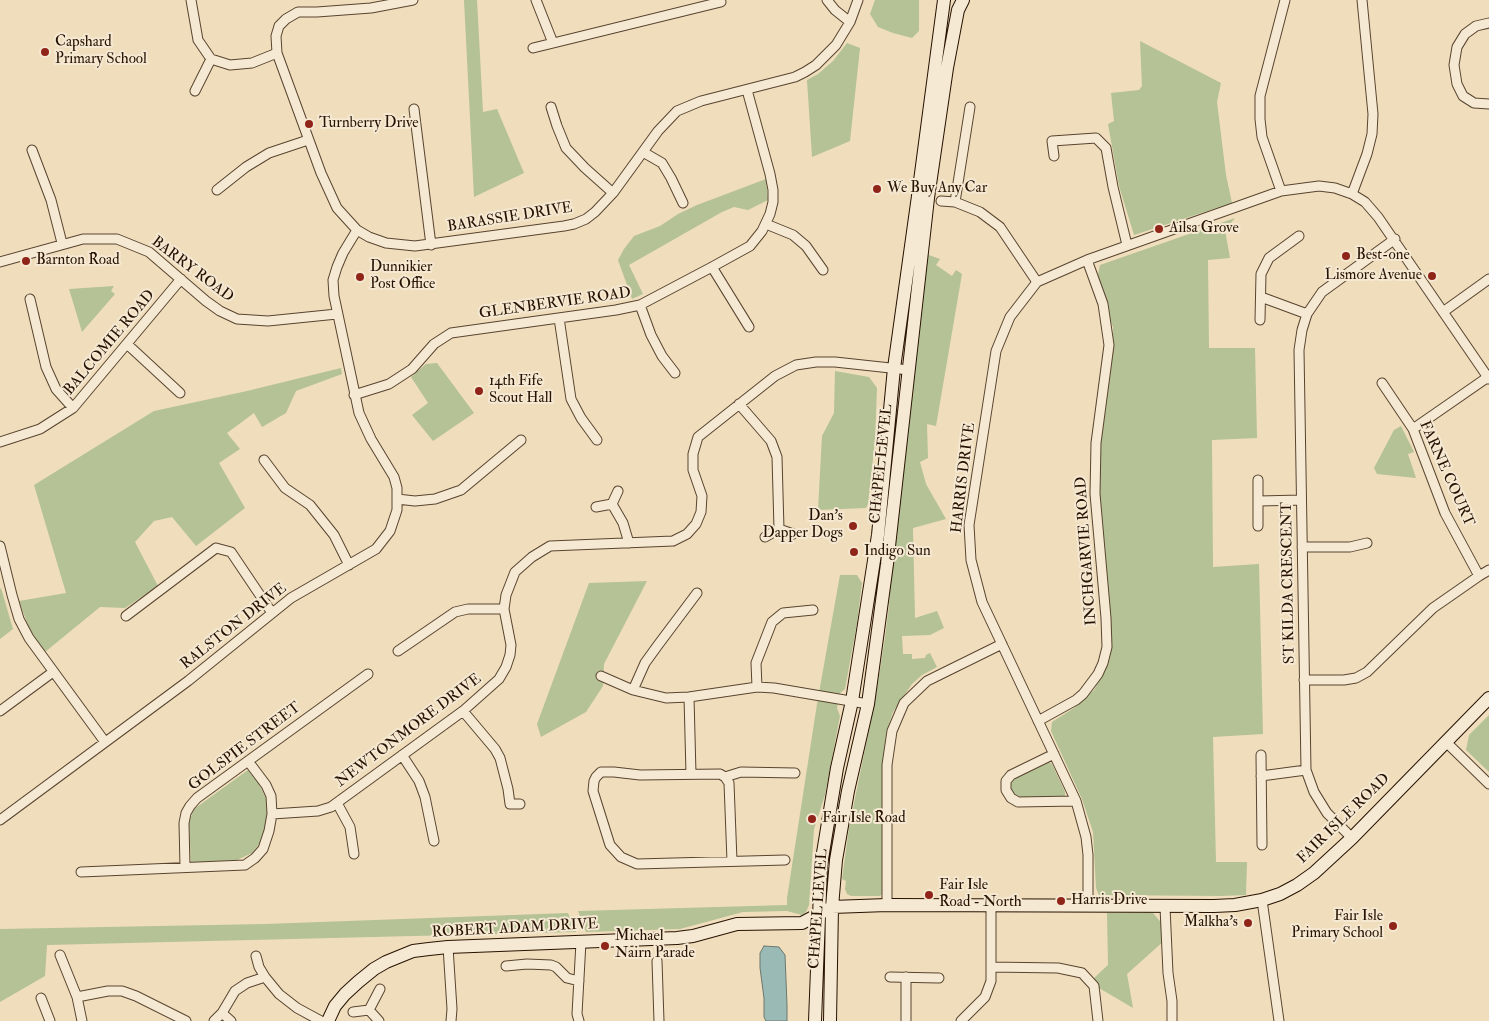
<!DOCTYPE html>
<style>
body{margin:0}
canvas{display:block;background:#efddbc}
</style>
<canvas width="1489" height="1021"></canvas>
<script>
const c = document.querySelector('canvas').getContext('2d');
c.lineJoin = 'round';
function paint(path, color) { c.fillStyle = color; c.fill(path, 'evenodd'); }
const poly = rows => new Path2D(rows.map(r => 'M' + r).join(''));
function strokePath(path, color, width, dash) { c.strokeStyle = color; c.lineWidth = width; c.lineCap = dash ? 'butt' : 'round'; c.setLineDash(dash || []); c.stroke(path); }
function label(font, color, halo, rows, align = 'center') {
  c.font = font + ' "IM FELL Double Pica",serif'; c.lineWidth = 4; c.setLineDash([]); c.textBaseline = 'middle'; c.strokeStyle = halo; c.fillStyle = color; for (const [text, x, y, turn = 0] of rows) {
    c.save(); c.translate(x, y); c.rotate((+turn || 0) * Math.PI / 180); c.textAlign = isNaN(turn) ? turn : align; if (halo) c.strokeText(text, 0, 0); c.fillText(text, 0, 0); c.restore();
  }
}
paint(poly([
 [464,0,477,0,483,112,497,109,524,173,474,197],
 [875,0,919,0,919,31,912,38,893,33,878,27,870,14],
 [1140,41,1221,83,1217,102,1226,175,1232,203,1134,235,1119,186,1108,124,1114,121,1111,93,1139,90,1142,86],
 [847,43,860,48,850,141,812,157,807,80,818,74,833,61],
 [766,179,768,200,748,210,734,207,722,212,629,265,643,294,632,299,618,260,624,249,634,236,660,226,678,214,697,205],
 [1235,218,1225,230,1230,258,1208,260,1209,348,1255,348,1257,438,1212,440,1213,567,1259,564,1263,734,1213,737,1216,862,1247,862,1246,895,1221,896,1099,895,1096,888,1093,832,1082,799,1051,731,1052,722,1074,708,1094,690,1106,668,1112,643,1097,489,1099,457,1112,361,1113,327,1103,304,1097,279,1100,265],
 [926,254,940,259,936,265,952,276,956,270,962,274,936,426,927,424,928,458,920,462,926,484,946,519,913,528,915,618,937,611,944,628,930,635,902,636,903,654,912,654,912,659,925,658,926,655,930,653,937,667,922,675,912,684,893,712,887,729,883,757,883,890,882,894,880,896,851,896,847,894,845,889,846,881,842,879,849,828,876,695,885,637,889,606,891,563,922,310],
 [114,286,111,291,115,294,82,332,69,289],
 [437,363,474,413,433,441,412,415,428,403,411,377,426,364],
 [341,368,342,374,296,391,286,413,262,427,254,413,227,433,240,449,219,463,245,508,196,546,172,517,154,521,135,542,158,586,125,608,100,607,45,652,29,628,19,601,66,593,34,485,154,411,247,391],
 [835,371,869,377,877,388,875,440,868,504,866,508,818,510,822,436,834,413],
 [1401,426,1414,452,1408,454,1416,478,1377,474,1374,468,1394,430],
 [840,575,857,575,862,583,857,623,845,689,840,693,837,708,840,716,825,795,814,829,809,905,806,912,802,915,787,911,743,912,680,929,586,932,578,911,787,905,787,898,817,704],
 [647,581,604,664,603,686,586,712,541,737,537,724,589,583],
 [1,588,13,629,0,639,0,589],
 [1489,715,1489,772,1466,750,1469,735],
 [1048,761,1052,764,1065,792,1065,797,1020,797,1011,791,1010,784,1015,777],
 [248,770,259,784,268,803,264,838,252,853,237,860,191,863,189,822,194,809],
 [568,913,576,932,47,945,45,976,0,1002,0,929,265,924],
 [1107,913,1153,913,1165,927,1165,940,1127,974,1133,1008,1099,988,1094,978,1108,965]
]), '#b4c295');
const water = poly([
 [764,946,779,947,785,955,787,1005,787,1021,766,1021,764,1017,764,998,760,968,760,953,764,946]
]);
paint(water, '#9abbb5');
strokePath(water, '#6c776d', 1);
const street = poly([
 [191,0,198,40,211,59,230,65,252,63,277,53],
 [413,0,371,8,317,12,298,12,286,19,279,26,276,36,277,53,321,173,337,208,357,230,369,237,386,243,415,246,564,226,574,224,586,219,595,212,613,193,658,131,677,111,701,101,795,77,805,72,816,65,836,45,850,22,858,0],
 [536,0,553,43],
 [827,0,835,10,850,22],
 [1489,23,1476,26,1465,34,1457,47,1454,65,1457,84,1463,96,1474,103,1489,104],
 [533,48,721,2],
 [195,91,211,59],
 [551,107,557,126,566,148,585,168,613,193],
 [414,109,431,245],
 [32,150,51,200,62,243],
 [643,152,662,163,671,178,683,203],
 [1054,156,1052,141,1096,138,1106,148,1113,187,1127,245],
 [217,190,246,167,269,153,308,140],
 [1281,191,1262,137,1260,119,1260,96,1285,0],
 [1352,194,1367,154,1372,134,1373,114,1362,0],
 [941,201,955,202,980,212,1000,227,1037,282],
 [955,202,970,107],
 [766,224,793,235,806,246,823,270],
 [0,262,83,239,117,239,149,252,206,301,220,311,237,319,268,321,337,314],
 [712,267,749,327],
 [1261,297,1307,314],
 [30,299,46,367,56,389,73,408],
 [640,305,651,335,662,356,675,373],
 [1443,312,1489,279],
 [559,318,571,399,581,418,597,440],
 [1260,320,1261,274,1269,258,1299,236],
 [127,344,180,393],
 [354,395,389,384,412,369,434,344,451,333,616,310,640,305,712,267,750,246,762,231,770,214,773,202,773,190,770,174,747,90],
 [739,404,771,441,777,457,779,529],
 [1413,429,1488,377],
 [0,442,40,429,73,408,181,279],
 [264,460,285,488,310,505,334,535,349,565],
 [397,499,415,501,435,499,461,490,521,440],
 [1259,501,1301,500],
 [612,504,623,523,629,543],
 [596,507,612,504,618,491],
 [1258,526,1258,480],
 [765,537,779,529,793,534],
 [0,546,12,595,19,619,29,638,105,742],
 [1302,547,1350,547,1367,543],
 [1479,576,1489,570],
 [126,616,216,548,231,552,272,613],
 [398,651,455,612,468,609,504,609],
 [601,676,633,690,666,698,689,697,757,687,774,688,868,704],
 [1304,680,1344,680,1356,678,1367,672,1433,608,1479,576,1445,513,1413,429,1382,383],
 [757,687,756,663,772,622,783,613,813,610],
 [633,690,645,663,658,645,697,593],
 [689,697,691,774],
 [0,711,53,672],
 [463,711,495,749,500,758,508,789,510,804,520,804],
 [1038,721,1076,700,1083,694,1098,674,1103,663,1107,647,1106,618,1095,494,1096,443,1109,345,1103,304,1087,260],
 [1446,742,1489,784],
 [1054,754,1011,775,1006,781,1006,790,1011,798,1018,802,1076,801],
 [402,755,419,781,425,797,434,841],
 [1261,755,1262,845],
 [1261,776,1306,770],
 [725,777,729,783,732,861],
 [337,803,350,827,354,854],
 [272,814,318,811,331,807,463,711,499,679,506,667,510,655,511,645,504,609,506,595,515,572,532,557,550,546,673,541,687,534,696,524,701,512,702,496,693,470,693,454,698,437,775,376,796,365,816,362,835,362,909,370],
 [0,820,188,681,291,598,376,549,390,531,397,510,397,488,394,477,371,439,359,413,334,296,333,280,337,267,343,253,357,230],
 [1352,838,1327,813,1314,792,1306,770,1299,350,1302,330,1307,314,1322,292,1395,239],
 [785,860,637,864,621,857,610,845,593,791,594,781,596,777,601,772,614,772,640,775,720,774,725,777,741,772,795,773],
 [185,867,184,823,186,813,190,806,197,798,368,674],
 [81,872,245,865,255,858,263,849,269,831,272,814,271,796,266,785,248,761],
 [1262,900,1279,1021],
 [887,905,887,765,892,731,904,703,927,681,1002,644],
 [1088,906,1088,855,1086,837,1076,801,982,602,971,560,969,525,996,351,1010,317,1037,282,1087,260,1281,191,1319,186,1335,188,1352,194,1365,202,1378,217,1489,379],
 [1165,907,1168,973,1172,1001,1172,1021],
 [448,947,452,1009,451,1021],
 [60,955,77,997,82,1021],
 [256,956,259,967,265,977,279,994,297,1008,321,1021],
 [657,961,659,1021],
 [506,966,527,964,551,965,556,967,567,978,579,981],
 [991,967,1058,968,1082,973,1094,986,1098,1021],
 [890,977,939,978],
 [77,997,108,991,122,991,136,996,186,1021],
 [41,998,50,1021],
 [369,1010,380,989],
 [353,1012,369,1010,379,1021],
 [222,1013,231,1021],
 [214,1021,222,1013,235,991,247,983,265,977],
 [579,1021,577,1014,581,942],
 [906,1021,906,977],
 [961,1021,985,997,991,981,991,906]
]);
const secondary = poly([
 [328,1021,335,1006,345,994,358,982,374,969,386,962,413,951,429,949,448,947,677,938,693,936,737,924,802,923,832,907,887,905,1214,906,1235,905,1262,900,1280,894,1297,885,1314,873,1352,838,1489,698],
 [815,1021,821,865,837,768,852,701,878,535,894,368,918,196,944,0],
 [830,1021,832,907,836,860,848,791,868,704,887,564,928,198,947,68,958,10,963,0]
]);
strokePath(street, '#59442f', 11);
strokePath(secondary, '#271100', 14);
strokePath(street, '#f5e9d3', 9);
strokePath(secondary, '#f5e9d3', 12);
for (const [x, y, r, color] of [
 [45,52,5,"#8f2418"],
 [309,124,5,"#8f2418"],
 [877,189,5,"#8f2418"],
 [1159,229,5,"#8f2418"],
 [1346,256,5,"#8f2418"],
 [26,261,5,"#8f2418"],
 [1432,276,5,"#8f2418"],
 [360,277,5,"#8f2418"],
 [479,391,5,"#8f2418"],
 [853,526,5,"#8f2418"],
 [854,552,5,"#8f2418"],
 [812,819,5,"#8f2418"],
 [929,895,5,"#8f2418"],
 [1061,901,5,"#8f2418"],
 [1248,923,5,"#8f2418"],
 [1393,926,5,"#8f2418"],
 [605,946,5,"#8f2418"]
]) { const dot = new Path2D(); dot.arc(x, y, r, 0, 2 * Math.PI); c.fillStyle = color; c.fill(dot); strokePath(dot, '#f5e9d3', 2); }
label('15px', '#271100', '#f5e9d3', [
 ["Capshard",55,43],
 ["Primary School",55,60],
 ["Turnberry Drive",319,124],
 ["We Buy Any Car",887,189],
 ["Ailsa Grove",1169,229],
 ["Best-one",1356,256],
 ["Barnton Road",36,261],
 ["Dunnikier",370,268],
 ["Post Office",370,285],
 ["Lismore Avenue",1422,276,"right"],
 ["14th Fife",489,382],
 ["Scout Hall",489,399],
 ["Dan's",843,517,"right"],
 ["Dapper Dogs",843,534,"right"],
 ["Indigo Sun",864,552],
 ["Fair Isle Road",822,819],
 ["Fair Isle",939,886],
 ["Road - North",939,903],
 ["Harris Drive",1071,901],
 ["Fair Isle",1383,917,"right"],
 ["Primary School",1383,934,"right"],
 ["Malkha's",1238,923,"right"],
 ["Michael",615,937],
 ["Nairn Parade",615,954]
], 'left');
label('15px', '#271100', '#f5e9d3', [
 ["BARASSIE DRIVE",510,218,-9],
 ["BARRY ROAD",192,270,37],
 ["GLENBERVIE ROAD",555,304,-8],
 ["BALCOMIE ROAD",110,343,-50],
 ["CHAPEL LEVEL",882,464,-84],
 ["FARNE COURT",1446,474,66],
 ["HARRIS DRIVE",964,478,-83],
 ["INCHGARVIE ROAD",1087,551,-94],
 ["ST KILDA CRESCENT",1289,583,-91],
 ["RALSTON DRIVE",234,627,-38],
 ["NEWTONMORE DRIVE",409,731,-37],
 ["GOLSPIE STREET",245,747,-37],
 ["FAIR ISLE ROAD",1344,819,-44],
 ["CHAPEL LEVEL",819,909,-86],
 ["ROBERT ADAM DRIVE",515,929,-3]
]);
</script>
